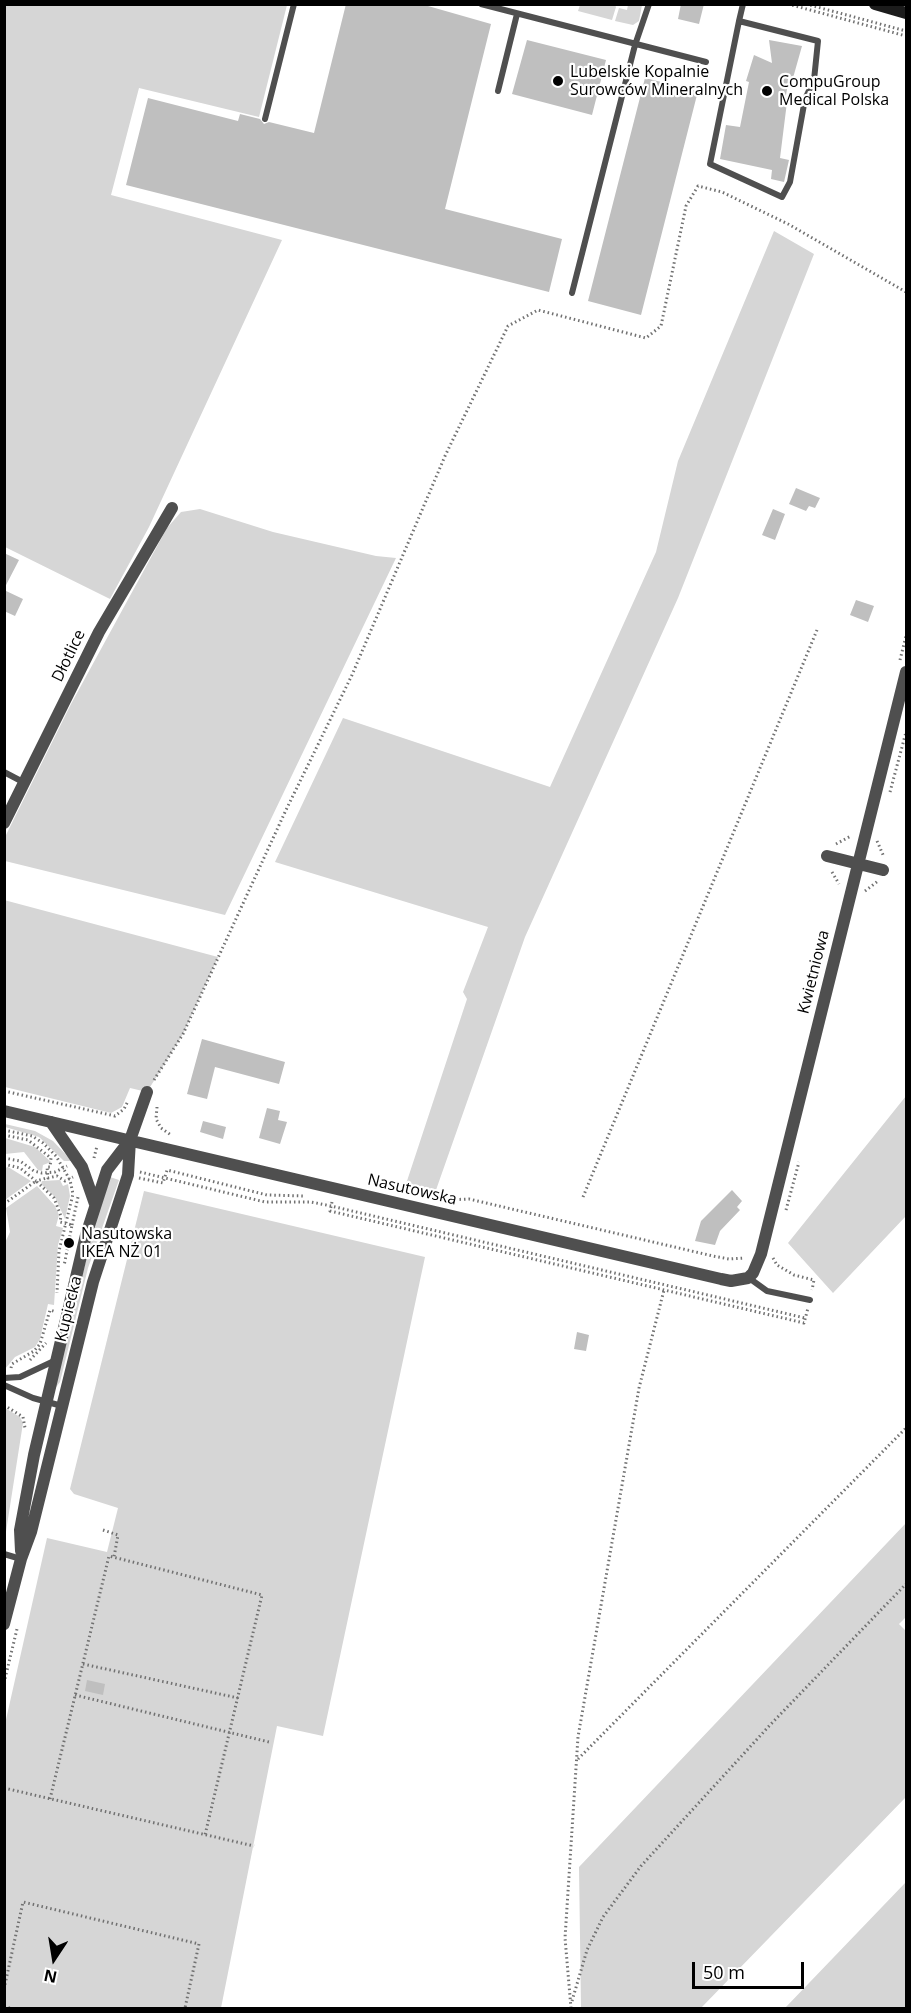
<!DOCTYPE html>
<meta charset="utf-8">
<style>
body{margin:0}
#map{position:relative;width:911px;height:2013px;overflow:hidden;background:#fff;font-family:"Open Sans",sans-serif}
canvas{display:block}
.frame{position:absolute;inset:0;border:6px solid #000;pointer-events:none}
.north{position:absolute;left:24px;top:1929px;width:60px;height:60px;-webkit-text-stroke:4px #fff;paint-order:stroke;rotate:192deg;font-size:16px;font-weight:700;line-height:24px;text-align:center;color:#000}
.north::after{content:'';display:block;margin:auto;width:21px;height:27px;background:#000;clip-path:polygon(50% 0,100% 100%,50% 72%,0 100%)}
.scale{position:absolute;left:692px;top:1962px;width:112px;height:27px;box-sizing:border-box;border:3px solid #000;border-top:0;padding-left:8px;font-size:18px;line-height:21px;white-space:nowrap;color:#000;-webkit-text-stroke:4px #fff;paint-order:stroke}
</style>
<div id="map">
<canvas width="911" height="2013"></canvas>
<div class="frame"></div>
<div class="north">N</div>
<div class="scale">50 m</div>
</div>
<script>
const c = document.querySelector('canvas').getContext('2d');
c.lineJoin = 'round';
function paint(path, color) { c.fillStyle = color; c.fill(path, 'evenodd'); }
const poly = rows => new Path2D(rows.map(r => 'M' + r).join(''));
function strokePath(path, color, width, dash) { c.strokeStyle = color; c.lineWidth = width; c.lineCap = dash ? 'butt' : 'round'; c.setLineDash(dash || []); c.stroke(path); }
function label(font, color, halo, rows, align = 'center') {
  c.font = font + ' "Open Sans",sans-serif'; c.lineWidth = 4.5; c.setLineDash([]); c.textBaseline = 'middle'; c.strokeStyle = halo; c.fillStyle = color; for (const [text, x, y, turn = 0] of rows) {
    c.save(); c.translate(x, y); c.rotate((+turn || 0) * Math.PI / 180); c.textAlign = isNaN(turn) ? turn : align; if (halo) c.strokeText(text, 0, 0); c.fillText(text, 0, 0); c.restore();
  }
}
paint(poly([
 [5,4,287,5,259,117,139,88,111,195,282,240,149,527,110,599,5,547],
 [580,5,615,5,616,7,612,20,578,11],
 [628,5,642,5,639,21,633,25,615,21,619,8,627,10],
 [774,231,814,254,678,598,525,937,436,1190,406,1184,467,999,463,992,488,927,275,862,343,718,550,787,656,552,678,461],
 [200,509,273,532,376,556,396,558,225,915,5,861,4,839,71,704,167,528,181,512],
 [4,900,218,957,183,1034,147,1092,130,1088,122,1107,111,1113,5,1087],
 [906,1096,906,1216,833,1293,788,1243],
 [5,1124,35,1131,53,1141,72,1161,64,1161,39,1137,5,1127],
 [5,1138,35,1147,51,1162,43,1165,42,1171,38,1170,24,1152,5,1154],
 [8,1167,31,1181,5,1200,5,1168],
 [110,1177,119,1180,88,1268,60,1382,54,1390,95,1224],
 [60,1180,63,1186,68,1184,70,1196,65,1219,55,1197,41,1184,42,1181],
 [37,1186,55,1206,59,1215,56,1226,63,1228,58,1245,54,1305,48,1304,40,1339,35,1347,15,1357,5,1369,4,1245,10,1232,6,1208],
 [144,1191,425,1257,323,1736,277,1726,221,2008,5,2008,5,1724,47,1538,107,1552,118,1508,74,1494,70,1489],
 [5,1408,20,1417,23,1423,5,1538],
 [906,1523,906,1617,899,1624,906,1631,906,1797,701,2008,581,2008,579,1867],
 [906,1882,906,2008,785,2008]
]), '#d6d6d6');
paint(poly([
 [346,4,421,4,491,24,445,209,562,239,549,292,126,185,148,98,238,121,240,114,260,119,264,124,269,122,314,133],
 [681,4,704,4,699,24,678,19],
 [527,40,606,60,592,115,512,94],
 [769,40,802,46,793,78,789,77,785,101,787,102,780,158,789,160,784,182,771,179,772,170,720,159,726,125,740,127,749,82,746,81,754,55,772,63],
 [645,78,698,91,641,315,588,301],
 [796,488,820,498,815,508,809,506,806,511,789,504],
 [773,509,785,514,775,540,762,535],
 [4,553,19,560,4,589],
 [4,590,23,599,15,616,4,611],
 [856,600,874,606,868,622,850,615],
 [202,1039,285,1062,279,1084,215,1067,207,1099,187,1094],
 [267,1108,280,1111,278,1120,287,1122,280,1144,259,1138],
 [203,1121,226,1127,223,1139,200,1132],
 [732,1190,742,1201,737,1207,740,1210,720,1231,715,1245,695,1241,701,1221],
 [577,1332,589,1335,586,1351,574,1349],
 [87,1680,105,1684,103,1695,85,1691]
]), '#bfbfbf');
strokePath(poly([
 [788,4,906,36],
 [806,4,906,31],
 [900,660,906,636],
 [890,792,906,732],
 [877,841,884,857],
 [836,844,851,836],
 [832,872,839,884],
 [865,891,878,881],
 [154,1080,183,1034,286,810,352,675,445,456,508,326,538,310,646,338,661,326,686,206,698,186,722,192,788,224,906,292],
 [4,1091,115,1116,124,1109,128,1101],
 [157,1107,156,1119,161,1128,171,1135],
 [4,1130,32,1136,43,1143,56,1156,70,1180,73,1194,59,1251,57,1293],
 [4,1135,28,1140,51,1158,50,1167,47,1167,48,1178,57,1176,65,1181,73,1177],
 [4,1158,20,1161,34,1171,42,1173,55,1172,67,1166],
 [94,1158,97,1146],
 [4,1164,20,1168,36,1181,47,1178],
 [140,1172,265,1202,311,1202,331,1206,805,1318],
 [139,1178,163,1183,167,1170,267,1195,305,1196],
 [583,1197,817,630],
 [446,1200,469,1199,713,1256,729,1259,745,1258],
 [332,1202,330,1211,804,1323,808,1308],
 [4,1204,36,1181,54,1198,61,1216,60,1222,72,1225,64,1266],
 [786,1210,799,1162],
 [4,1220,4,1235],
 [72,1225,78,1197],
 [773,1258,777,1265,794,1275,814,1280,812,1290],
 [30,1360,46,1343],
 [11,1368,12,1364,34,1351,40,1344,50,1310,56,1312],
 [4,1405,23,1417,25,1428],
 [103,1530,118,1535,114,1557],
 [83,1664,238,1698],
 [4,1683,17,1629],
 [75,1695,269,1742],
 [578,1759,906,1428],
 [4,1788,254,1846],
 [50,1799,109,1556,262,1595,205,1835],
 [4,1989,23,1902,199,1944,185,2008],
 [572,2001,587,1950,603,1917,641,1866,770,1725,906,1584],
 [4,2007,10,2008],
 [571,2008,565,1938,578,1737,639,1388,664,1290]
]), '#717171', 3, [1.5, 3]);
strokePath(poly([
 [481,4,706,62],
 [739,21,710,164,782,197,790,182,805,99,814,80,818,41,739,21,743,4],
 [498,91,517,14],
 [265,119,294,4],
 [572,293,635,45,649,4],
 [4,772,23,782],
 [749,1278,767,1291,810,1300],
 [4,1378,20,1377,54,1361],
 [4,1385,33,1398,62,1406],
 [4,1554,21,1559]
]), '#4f4f4f', 6);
strokePath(poly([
 [4,823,99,632,172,508],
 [827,856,883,870],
 [4,1111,721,1279,731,1281,748,1278,753,1273,761,1254,906,672],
 [51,1122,82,1167,95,1204],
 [21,1551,20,1530,34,1455,86,1235,107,1170,130,1140],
 [4,1624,21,1559,31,1532,93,1282,128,1175,130,1140,147,1092]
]), '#4f4f4f', 12);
strokePath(poly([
 [875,4,906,13]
]), '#1c1c1c', 12);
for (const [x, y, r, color] of [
 [558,81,6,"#000"],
 [767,91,6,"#000"],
 [69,1243,6,"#000"]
]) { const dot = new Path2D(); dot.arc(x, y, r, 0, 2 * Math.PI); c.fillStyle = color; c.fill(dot); strokePath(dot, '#fff', 2); }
label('16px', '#000', '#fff', [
 ["Lubelskie Kopalnie",570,72],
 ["Surowców Mineralnych",570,90],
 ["CompuGroup",779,82],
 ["Medical Polska",779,100],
 ["Nasutowska",81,1234],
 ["IKEA NŻ 01",81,1252]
], 'left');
label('16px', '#000', '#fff', [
 ["Dłotlice",69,656,-64],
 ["Kwietniowa",814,972,-76],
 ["Nasutowska",412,1190,13],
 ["Kupiecka",69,1309,-76]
]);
</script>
